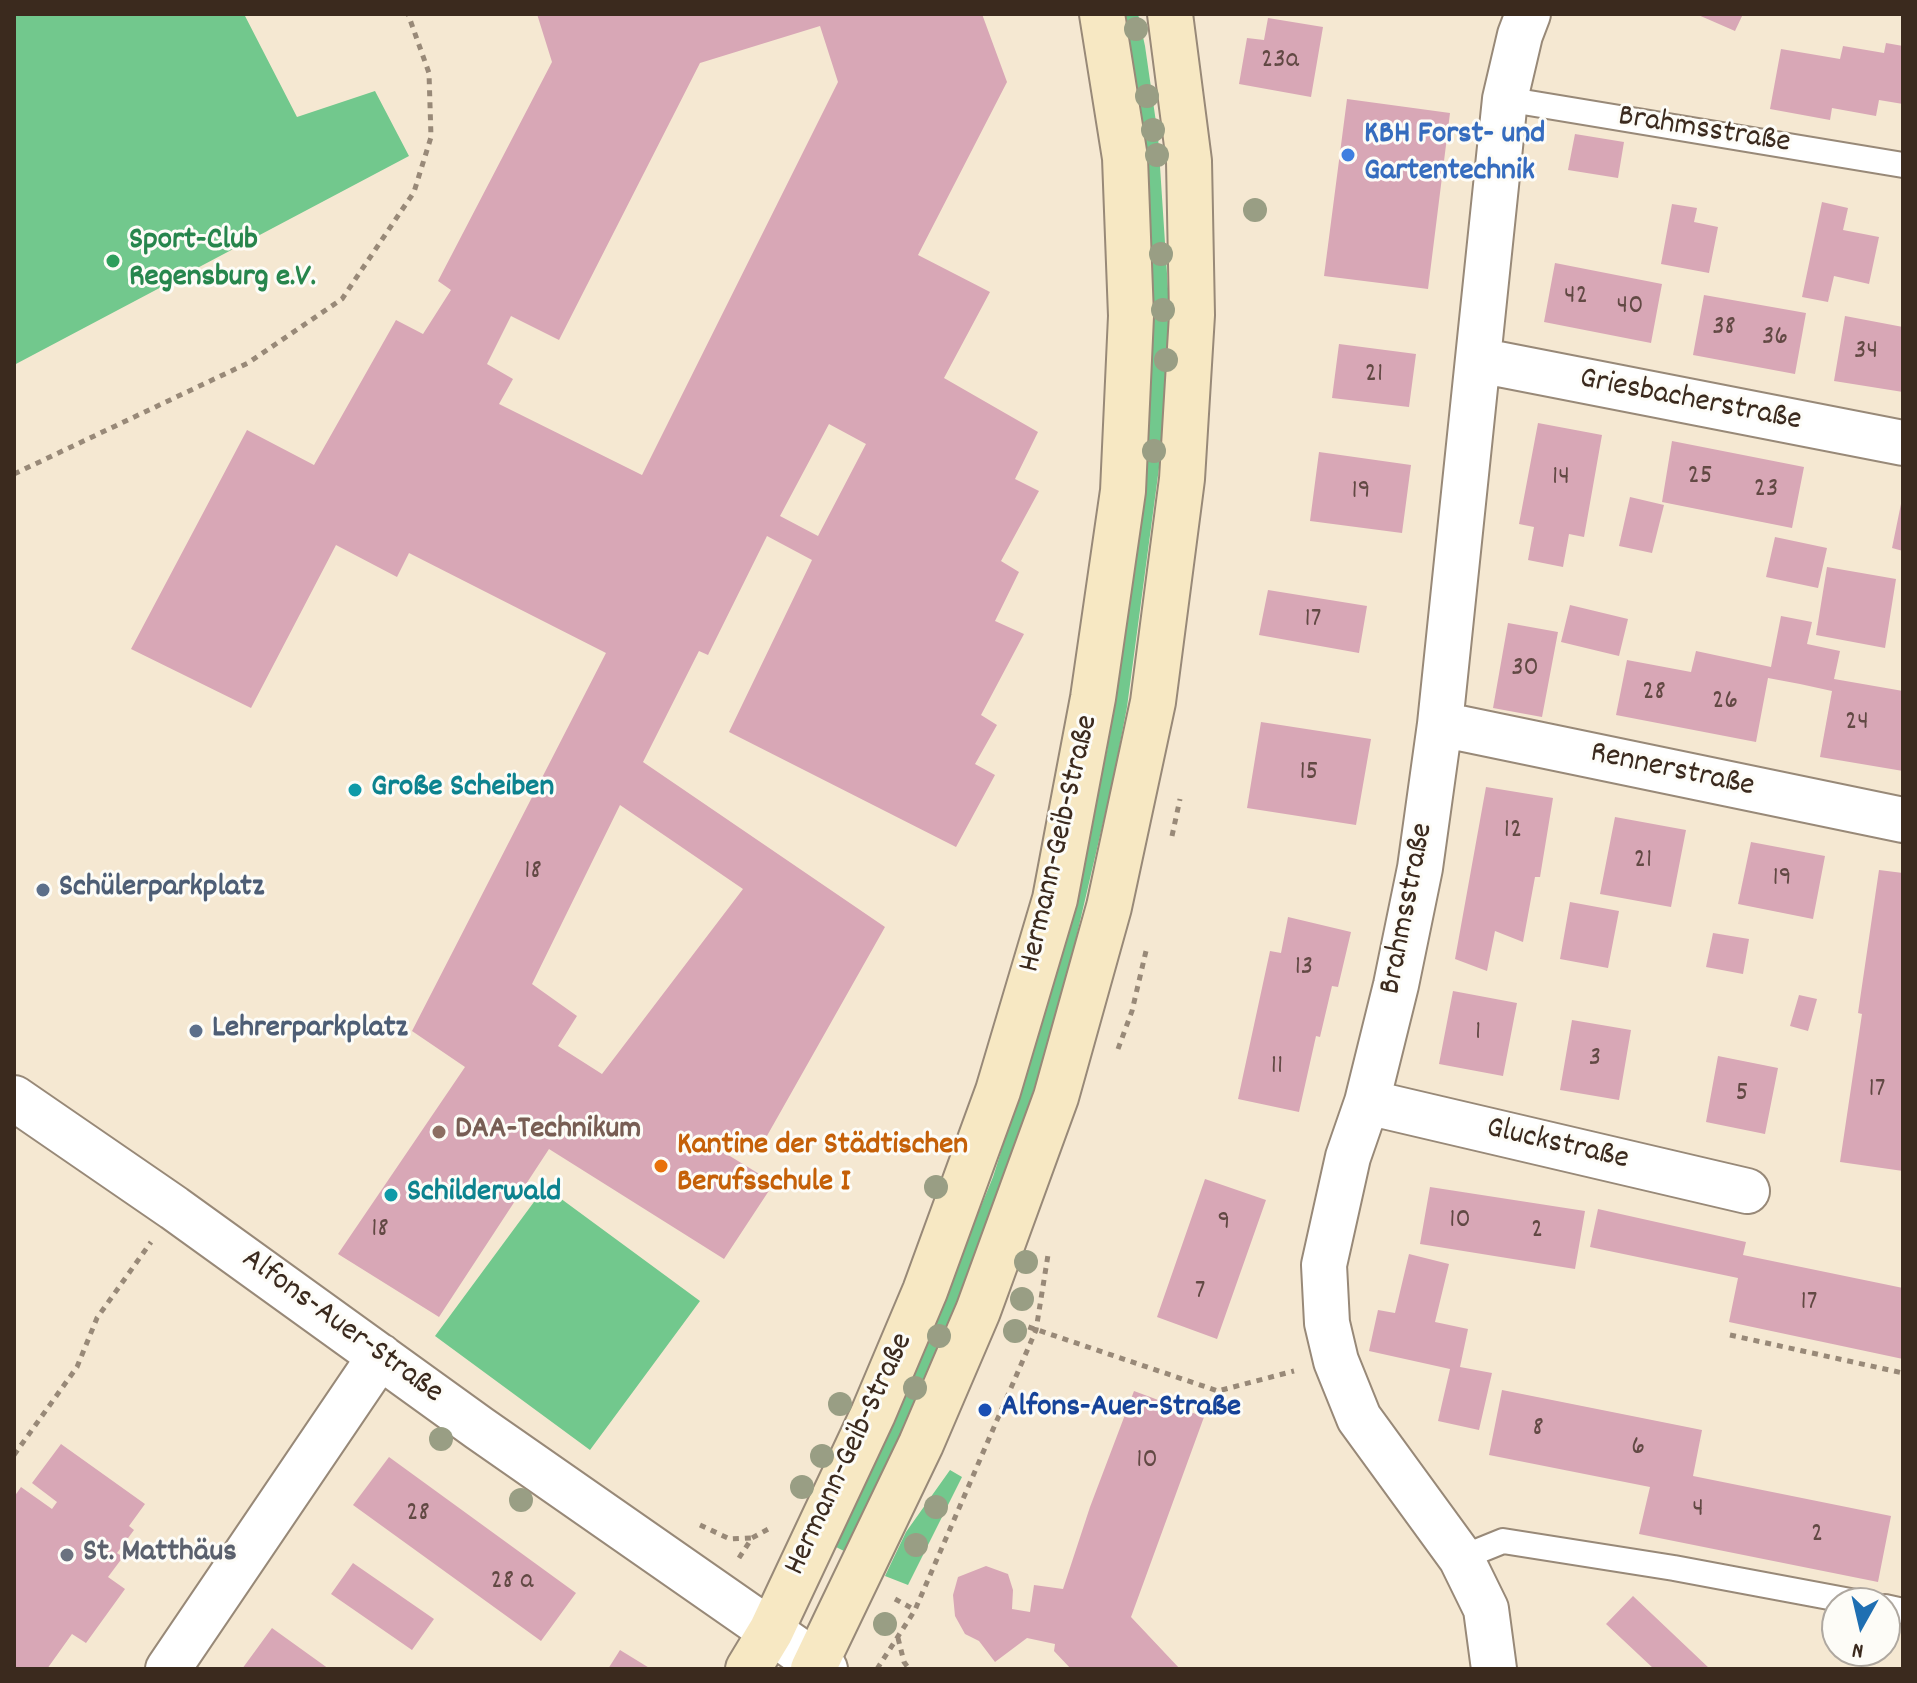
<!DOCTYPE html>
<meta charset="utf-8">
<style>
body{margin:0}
#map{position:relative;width:1917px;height:1683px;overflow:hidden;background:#f5e8d2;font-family:Dekko,sans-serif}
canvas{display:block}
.frame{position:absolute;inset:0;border:16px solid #3b2a1e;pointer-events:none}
.north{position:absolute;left:1821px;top:1587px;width:80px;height:80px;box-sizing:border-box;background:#fdfcf7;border:2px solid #afa8a0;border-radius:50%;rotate:188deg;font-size:22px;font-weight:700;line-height:32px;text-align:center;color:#3b2a1e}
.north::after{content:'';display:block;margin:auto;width:28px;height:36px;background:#1f6fb2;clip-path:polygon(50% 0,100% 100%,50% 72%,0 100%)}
</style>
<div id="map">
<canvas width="1917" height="1683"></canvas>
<div class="frame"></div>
<div class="north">N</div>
</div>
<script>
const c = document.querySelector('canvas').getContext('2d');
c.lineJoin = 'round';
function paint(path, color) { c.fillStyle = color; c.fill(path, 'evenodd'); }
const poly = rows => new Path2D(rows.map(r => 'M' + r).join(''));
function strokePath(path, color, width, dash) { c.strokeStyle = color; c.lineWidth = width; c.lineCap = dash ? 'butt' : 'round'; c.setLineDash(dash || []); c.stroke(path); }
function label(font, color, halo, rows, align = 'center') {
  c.font = font + ' Dekko,sans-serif'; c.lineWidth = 6; c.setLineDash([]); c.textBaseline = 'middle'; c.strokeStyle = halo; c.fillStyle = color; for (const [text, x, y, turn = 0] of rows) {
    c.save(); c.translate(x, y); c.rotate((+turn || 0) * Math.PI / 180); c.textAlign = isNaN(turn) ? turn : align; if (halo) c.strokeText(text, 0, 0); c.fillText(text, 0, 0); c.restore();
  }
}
paint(poly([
 [14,14,244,14,297,117,375,91,409,156,14,365],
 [1117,14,1138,14,1145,46,1158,136,1169,304,1168,374,1161,453,1127,707,1113,780,1060,1007,1005,1179,945,1337,894,1456,846,1552,834,1546,921,1353,993,1177,1051,994,1107,751,1141,516,1153,335,1145,209],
 [545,1187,700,1301,590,1450,435,1336],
 [950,1470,962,1477,908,1585,885,1576,906,1532]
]), '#72c88d');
paint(poly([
 [537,14,982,14,1007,82,918,255,990,292,944,378,1038,432,1015,479,1039,491,1001,561,1019,572,995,621,1024,634,981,715,997,725,975,764,995,775,956,847,729,732,812,560,767,536,708,655,699,651,643,762,885,927,759,1150,734,1133,720,1150,774,1183,724,1259,549,1149,439,1317,338,1254,465,1067,412,1031,606,653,409,553,397,577,336,545,251,708,131,649,247,430,314,465,396,320,423,334,451,290,438,281,552,62],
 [820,26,838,82,642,475,499,404,513,379,487,364,511,316,559,340,700,63],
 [829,424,866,444,818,536,780,516],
 [620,805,743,889,602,1074,558,1046,577,1016,532,984],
 [1696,14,1743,14,1735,31],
 [1268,18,1323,27,1311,97,1239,84,1247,38,1264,40],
 [1886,43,1903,46,1903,104,1879,100,1876,116,1832,108,1830,120,1770,109,1781,49,1840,59,1843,46,1884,53],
 [1347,99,1450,113,1428,289,1324,276],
 [1575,134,1624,142,1618,178,1568,170],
 [1822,202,1848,208,1843,230,1879,237,1869,284,1834,276,1828,302,1802,297],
 [1672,204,1697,208,1694,222,1718,227,1709,273,1661,264],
 [1555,263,1662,284,1651,343,1544,322],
 [1704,295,1806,313,1795,374,1693,355],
 [1845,316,1903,327,1903,392,1834,381],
 [1339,344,1416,354,1409,407,1332,398],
 [1538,423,1602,435,1584,537,1569,534,1563,567,1528,560,1534,527,1519,524],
 [1672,441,1804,467,1792,528,1662,502],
 [1319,452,1411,465,1402,533,1310,521],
 [1630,497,1664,505,1652,553,1619,546],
 [1902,499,1903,500,1903,551,1892,548],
 [1775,537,1827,548,1818,588,1766,577],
 [1827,567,1896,579,1885,648,1816,635],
 [1268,590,1367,606,1359,653,1259,635],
 [1570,605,1628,619,1619,656,1561,642],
 [1781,616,1812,622,1807,644,1840,651,1834,679,1903,691,1903,771,1820,757,1832,691,1800,684,1768,678,1756,742,1616,715,1627,660,1691,672,1696,651,1771,667],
 [1508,623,1558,632,1542,717,1493,708],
 [1261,722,1371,739,1356,825,1247,808],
 [1486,787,1553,798,1540,877,1535,877,1523,942,1495,931,1487,971,1455,959],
 [1615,817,1686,830,1671,907,1600,894],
 [1751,842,1825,856,1813,919,1738,904],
 [1879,870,1903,873,1903,1171,1840,1162,1862,1014,1858,1013],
 [1570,902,1619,911,1608,968,1560,959],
 [1288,917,1351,932,1338,987,1332,986,1320,1037,1316,1036,1299,1112,1238,1099,1270,951,1281,953],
 [1713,933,1749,939,1743,974,1706,967],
 [1453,991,1517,1003,1503,1076,1439,1064],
 [1799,995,1817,999,1808,1031,1790,1026],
 [1572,1020,1631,1030,1619,1100,1560,1090],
 [1718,1056,1778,1068,1765,1134,1706,1122],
 [1205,1179,1266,1200,1217,1339,1157,1317],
 [1430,1187,1585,1211,1575,1269,1420,1244],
 [1598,1209,1746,1242,1743,1255,1903,1288,1903,1359,1729,1322,1738,1278,1590,1247],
 [1409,1254,1449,1264,1435,1322,1468,1329,1460,1367,1492,1373,1479,1430,1438,1421,1450,1369,1369,1351,1378,1310,1395,1313],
 [1502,1390,1702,1430,1693,1476,1891,1516,1878,1582,1639,1534,1650,1487,1489,1455],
 [1134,1391,1204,1417,1131,1617,1180,1669,1071,1669,1054,1651,1055,1644,1027,1638,995,1662,979,1641,965,1634,955,1616,953,1595,958,1577,986,1566,1008,1574,1013,1590,1012,1609,1030,1612,1034,1585,1063,1589,1090,1507],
 [61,1444,145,1504,129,1526,134,1530,117,1553,123,1557,108,1577,125,1589,86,1643,72,1634,47,1669,14,1669,14,1497,21,1487,52,1509,57,1502,32,1483],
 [389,1457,576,1593,541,1641,353,1505],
 [353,1563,434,1619,412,1650,331,1594],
 [1633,1596,1710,1669,1654,1669,1606,1624],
 [272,1628,329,1669,242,1669],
 [620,1650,651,1669,608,1669]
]), '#d8a7b6');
const lane = poly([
 [1505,99,1903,165],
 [1461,1558,1503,1541,1674,1568,1861,1603],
 [1885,1607,1903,1611]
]);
const street = poly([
 [1478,360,1903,443],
 [1440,724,1903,820],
 [14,1098,174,1208,479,1428,825,1669],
 [1367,1102,1747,1191],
 [168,1669,380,1356],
 [1494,1669,1486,1609,1461,1558,1359,1418,1336,1361,1327,1323,1324,1265,1348,1157,1367,1102,1396,985,1420,868,1440,724,1505,99,1520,35,1528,14]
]);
const secondary = poly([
 [748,1669,771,1631,873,1414,925,1291,998,1091,1055,899,1093,698,1123,491,1131,316,1125,158,1102,14],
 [813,1669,921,1444,978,1311,1056,1097,1109,907,1153,702,1182,479,1192,315,1189,161,1170,14]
]);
strokePath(lane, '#988978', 28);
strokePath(street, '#988978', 48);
strokePath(secondary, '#988978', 48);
strokePath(poly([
 [14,474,248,363,342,299,414,192,431,137,429,73,408,14],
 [1172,836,1180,799],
 [1118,1049,1132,1011,1146,951],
 [1017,1323,1218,1391,1294,1371],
 [1730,1335,1903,1373],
 [14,1455,77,1367,97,1318,151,1242],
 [700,1525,730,1539,751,1538],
 [739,1558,752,1538,772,1527],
 [895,1599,915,1610],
 [898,1638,904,1662,909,1669],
 [877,1669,915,1610,1036,1330,1048,1255]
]), '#988978', 5, [6, 6]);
strokePath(lane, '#fff', 24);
strokePath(street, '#fff', 44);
strokePath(secondary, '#f7e8c3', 44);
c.fillStyle = '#999e84';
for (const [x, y] of [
 [1136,29],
 [1147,96],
 [1153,130],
 [1157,155],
 [1255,210],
 [1161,254],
 [1163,310],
 [1166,360],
 [1154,451],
 [936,1187],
 [1026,1262],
 [1022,1299],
 [1015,1331],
 [939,1336],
 [915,1388],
 [840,1404],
 [441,1439],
 [822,1456],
 [802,1487],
 [521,1500],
 [936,1507],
 [916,1545],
 [885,1624]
]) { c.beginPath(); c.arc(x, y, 12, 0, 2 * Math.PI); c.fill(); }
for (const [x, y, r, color] of [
 [1348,155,8,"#3f7fe0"],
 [113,261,8,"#2e9e5b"],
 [355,790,8,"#0f9aa8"],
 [43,890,8,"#5c6f8a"],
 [196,1031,8,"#5c6f8a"],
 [439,1132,8,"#8d6e63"],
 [661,1166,8,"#e8710a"],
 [391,1195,8,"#0f9aa8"],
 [985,1410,8,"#1a4fb4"],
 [67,1555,8,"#6b7280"]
]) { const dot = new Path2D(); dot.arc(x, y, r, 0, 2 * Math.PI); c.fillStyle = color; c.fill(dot); strokePath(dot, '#fdfcf7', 3); }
label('28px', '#624944', null, [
 ["23a",1280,62],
 ["42",1576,298],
 ["40",1630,308],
 ["38",1724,329],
 ["36",1775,339],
 ["34",1866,353],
 ["21",1374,376],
 ["25",1700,478],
 ["14",1561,479],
 ["23",1766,491],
 ["19",1361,493],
 ["17",1313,621],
 ["30",1525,670],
 ["28",1654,694],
 ["26",1725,703],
 ["24",1857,724],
 ["15",1309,774],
 ["12",1513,832],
 ["21",1643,862],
 ["18",533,873],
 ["19",1782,880],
 ["13",1304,969],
 ["1",1478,1034],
 ["3",1595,1060],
 ["11",1277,1068],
 ["17",1877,1091],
 ["5",1742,1095],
 ["10",1460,1222],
 ["9",1224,1224],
 ["18",380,1231],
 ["2",1537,1232],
 ["7",1200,1293],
 ["17",1809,1304],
 ["8",1538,1430],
 ["6",1638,1449],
 ["10",1147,1462],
 ["4",1698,1511],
 ["28",418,1515],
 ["2",1817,1536],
 ["28 a",512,1583]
]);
label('32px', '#3b2a1e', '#fdfcf7', [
 ["Brahmsstraße",1704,132,9],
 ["Griesbacherstraße",1690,402,11],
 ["Rennerstraße",1672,772,12],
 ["Hermann-Geib-Straße",1061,844,-77],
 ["Brahmsstraße",1409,909,-79],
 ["Gluckstraße",1557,1146,13],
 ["Alfons-Auer-Straße",341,1328,36],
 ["Hermann-Geib-Straße",851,1455,-65]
]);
label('bold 32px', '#366cbe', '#fdfcf7', [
 ["KBH Forst- und",1364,137],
 ["Gartentechnik",1364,174]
], 'left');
label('bold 32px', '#27864d', '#fdfcf7', [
 ["Sport-Club",129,243],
 ["Regensburg e.V.",129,280]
], 'left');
label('bold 32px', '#0d838f', '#fdfcf7', [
 ["Große Scheiben",371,790],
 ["Schilderwald",407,1195]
], 'left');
label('bold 32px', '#4e5e75', '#fdfcf7', [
 ["Schülerparkplatz",59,890],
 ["Lehrerparkplatz",212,1031]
], 'left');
label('bold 32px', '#785e54', '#fdfcf7', [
 ["DAA-Technikum",455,1132]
], 'left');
label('bold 32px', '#c56008', '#fdfcf7', [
 ["Kantine der Städtischen",677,1148],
 ["Berufsschule I",677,1185]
], 'left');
label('bold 32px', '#164399', '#fdfcf7', [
 ["Alfons-Auer-Straße",1001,1410]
], 'left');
label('bold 32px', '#5b616d', '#fdfcf7', [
 ["St. Matthäus",83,1555]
], 'left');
</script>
